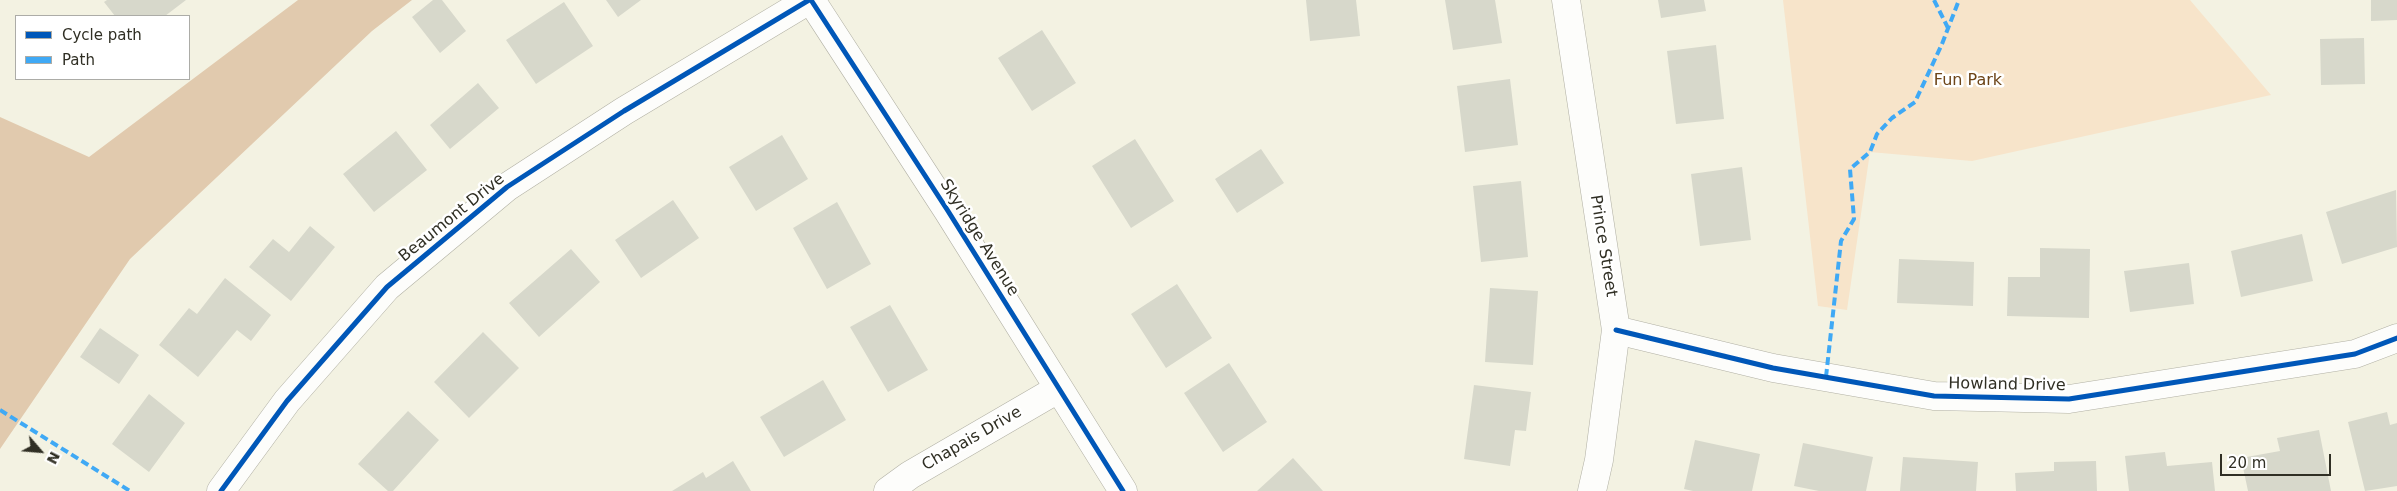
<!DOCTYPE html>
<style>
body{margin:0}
#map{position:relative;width:2397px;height:491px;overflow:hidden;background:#f3f2e2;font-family:"DejaVu Sans",sans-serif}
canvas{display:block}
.legend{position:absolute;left:15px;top:15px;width:175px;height:65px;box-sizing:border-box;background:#fff;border:1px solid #acaca7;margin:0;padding:6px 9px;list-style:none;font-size:15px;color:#302f24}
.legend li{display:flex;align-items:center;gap:10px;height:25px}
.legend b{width:25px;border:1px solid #acaca7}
.north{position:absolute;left:15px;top:426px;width:50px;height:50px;-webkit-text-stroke:4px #fff;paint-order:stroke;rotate:117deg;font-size:14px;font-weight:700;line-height:20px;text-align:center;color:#302f24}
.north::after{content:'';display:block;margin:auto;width:18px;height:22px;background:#302f24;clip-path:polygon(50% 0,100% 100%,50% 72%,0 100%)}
.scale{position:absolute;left:2220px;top:454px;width:111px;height:22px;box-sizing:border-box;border:2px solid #302f24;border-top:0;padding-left:6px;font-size:15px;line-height:18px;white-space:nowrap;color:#302f24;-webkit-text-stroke:4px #fff;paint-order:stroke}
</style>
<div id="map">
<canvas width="2397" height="491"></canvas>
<ul class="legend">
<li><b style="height:6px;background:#0057b8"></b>Cycle path</li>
<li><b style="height:6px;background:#3fa9f5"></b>Path</li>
</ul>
<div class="north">N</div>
<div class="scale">20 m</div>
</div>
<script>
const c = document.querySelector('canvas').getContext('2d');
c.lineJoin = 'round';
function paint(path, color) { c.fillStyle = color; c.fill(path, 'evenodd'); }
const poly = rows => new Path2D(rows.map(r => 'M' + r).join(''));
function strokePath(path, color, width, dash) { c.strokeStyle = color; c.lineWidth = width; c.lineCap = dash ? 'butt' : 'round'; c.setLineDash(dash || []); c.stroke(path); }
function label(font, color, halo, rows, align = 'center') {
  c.font = font + ' "DejaVu Sans",sans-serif'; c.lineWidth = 5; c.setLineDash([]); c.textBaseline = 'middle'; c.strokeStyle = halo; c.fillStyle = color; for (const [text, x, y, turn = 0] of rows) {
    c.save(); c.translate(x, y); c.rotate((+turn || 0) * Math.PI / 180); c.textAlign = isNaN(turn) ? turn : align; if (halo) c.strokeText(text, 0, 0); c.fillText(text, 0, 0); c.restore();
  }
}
paint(poly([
 [1783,0,2190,0,2271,95,1972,161,1870,152,1847,310,1818,306]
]), '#f7e4ca');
paint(poly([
 [298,0,412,0,372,31,130,259,0,449,0,117,89,157]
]), '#e1caae');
paint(poly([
 [107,0,186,0,165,16,115,16,104,2],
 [433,0,442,0,466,31,440,53,412,17],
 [606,0,641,0,618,17],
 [1306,0,1356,0,1360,36,1310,41],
 [1445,0,1495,0,1502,43,1453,50],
 [1658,0,1704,0,1706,11,1661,18],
 [2371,0,2397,0,2397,20,2371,21],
 [564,2,593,46,536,84,506,40],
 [1042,30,1076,83,1032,111,998,58],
 [2364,38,2365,84,2321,85,2320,39],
 [1716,45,1724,119,1676,124,1667,51],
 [1510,79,1518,145,1465,152,1457,86],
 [478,83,499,108,450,149,430,125],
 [396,131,427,170,374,212,343,174],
 [782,135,808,179,756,211,729,167],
 [1135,139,1174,201,1131,228,1092,166],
 [1261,149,1284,183,1237,213,1215,179],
 [1742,167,1751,240,1700,246,1691,174],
 [1521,181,1528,257,1481,262,1473,186],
 [2396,190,2397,247,2342,264,2326,212],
 [673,200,699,238,641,278,615,240],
 [837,202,871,264,827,289,793,228],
 [310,226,335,247,291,301,249,267,273,239,289,252],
 [2302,234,2313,281,2241,297,2231,251],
 [2040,248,2090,249,2089,318,2007,316,2008,277,2040,277],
 [571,249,600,282,539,337,509,303],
 [1899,259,1974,262,1973,306,1897,303],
 [2189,263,2194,304,2130,312,2124,271],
 [225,278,271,315,251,341,237,330,198,377,159,345,189,308,197,314],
 [1177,284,1212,338,1166,368,1131,314],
 [1490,288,1538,291,1533,365,1485,362],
 [890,305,928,370,888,392,850,327],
 [100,328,139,355,119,384,80,357],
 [483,332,519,368,469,418,434,382],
 [1229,363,1267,422,1223,452,1184,393],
 [823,380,846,420,784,457,760,417],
 [1474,385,1531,392,1526,431,1515,430,1510,466,1464,459],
 [149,394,185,423,149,472,112,444],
 [408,411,439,440,393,491,388,491,358,464],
 [2387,412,2390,425,2397,423,2397,486,2365,491,2348,422],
 [2319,430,2331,491,2248,491,2241,458,2280,451,2277,438],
 [1695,440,1760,454,1752,491,1693,491,1684,489],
 [1803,443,1873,457,1866,491,1819,491,1794,486],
 [2165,452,2167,466,2212,462,2215,491,2129,491,2125,456],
 [1903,457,1978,462,1976,491,1900,491],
 [1293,458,1323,491,1257,491],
 [733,461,751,491,672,491,703,472,706,478],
 [2096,461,2097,491,2016,491,2015,473,2054,471,2054,462]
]), '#d7d8cb');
const minor = poly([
 [811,0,948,211,1123,491],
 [1566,0,1616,330,1599,460,1592,491],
 [1616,330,1773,368,1934,396,2069,399,2355,354,2397,338],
 [221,491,287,401,387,287,507,187,624,111,809,0],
 [888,491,910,475,1058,389]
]);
strokePath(minor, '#b1b0a4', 29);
strokePath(minor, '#fdfdfb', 28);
strokePath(poly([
 [1934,0,1948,28],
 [1826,377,1841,241,1854,219,1850,169,1870,152,1877,134,1892,118,1915,102,1942,44,1959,0],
 [0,410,130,491]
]), '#3fa9f5', 4, [8, 4]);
strokePath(poly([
 [811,0,948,211,1123,491],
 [1616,330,1773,368,1934,396,2069,399,2355,354,2397,338],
 [221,491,287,401,387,287,507,187,624,111,809,0]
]), '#0057b8', 5);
label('16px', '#6d4519', '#fff', [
 ["Fun Park",1968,81]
]);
label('16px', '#302f24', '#fff', [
 ["Beaumont Drive",452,218,-39],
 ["Skyridge Avenue",979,238,58],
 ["Prince Street",1603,246,81],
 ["Howland Drive",2007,385,1],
 ["Chapais Drive",972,439,-30]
]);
</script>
